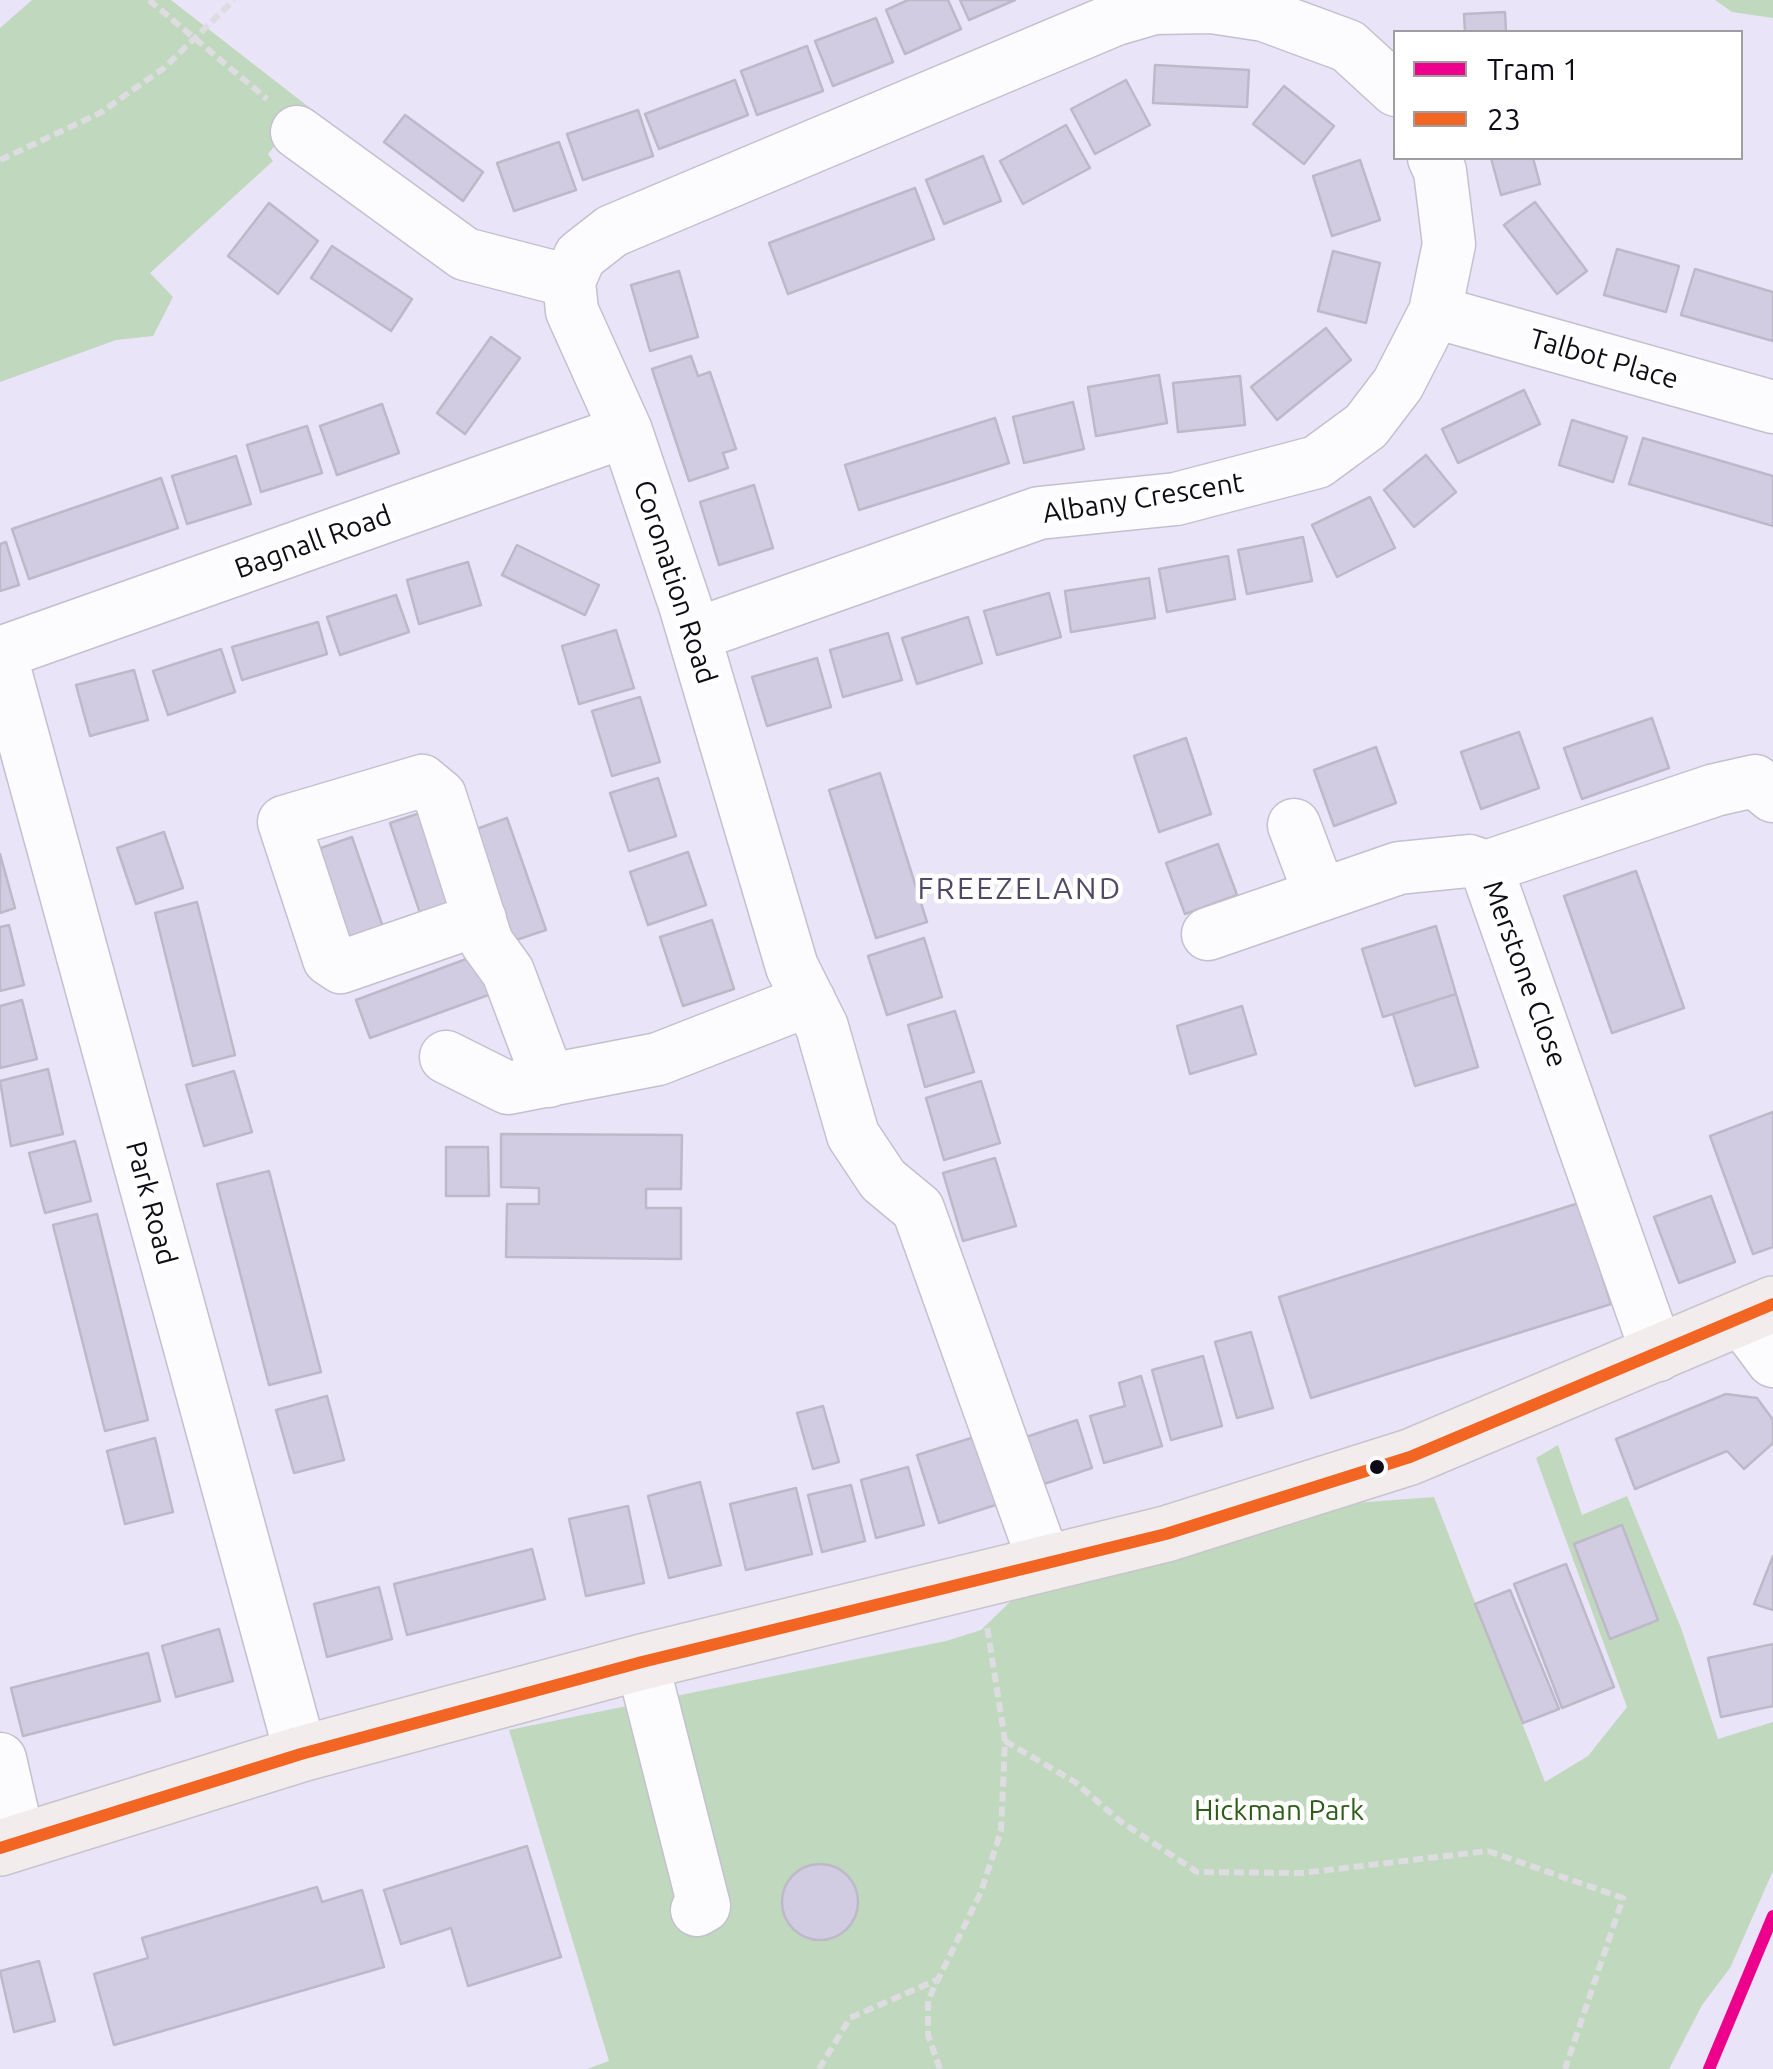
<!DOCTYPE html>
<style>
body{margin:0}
#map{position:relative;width:1773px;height:2069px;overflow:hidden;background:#e9e4f7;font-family:Ubuntu,sans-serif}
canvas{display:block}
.legend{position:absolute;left:1393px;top:30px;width:350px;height:130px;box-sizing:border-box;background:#fff;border:2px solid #9f9ea2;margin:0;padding:12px 18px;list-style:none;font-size:30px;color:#0f0c17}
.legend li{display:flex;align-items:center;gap:20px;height:50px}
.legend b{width:50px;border:2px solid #9f9ea2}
</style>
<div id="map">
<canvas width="1773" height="2069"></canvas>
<ul class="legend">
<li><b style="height:12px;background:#ec008c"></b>Tram 1</li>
<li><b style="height:12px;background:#f26522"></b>23</li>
</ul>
</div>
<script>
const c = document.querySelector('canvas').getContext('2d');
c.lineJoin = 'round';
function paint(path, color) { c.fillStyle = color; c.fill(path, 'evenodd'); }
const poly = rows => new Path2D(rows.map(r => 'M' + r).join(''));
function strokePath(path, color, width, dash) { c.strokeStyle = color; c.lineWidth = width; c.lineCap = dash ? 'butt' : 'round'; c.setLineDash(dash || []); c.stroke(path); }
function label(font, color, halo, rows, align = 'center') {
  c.font = font + ' Ubuntu,sans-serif'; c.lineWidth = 9; c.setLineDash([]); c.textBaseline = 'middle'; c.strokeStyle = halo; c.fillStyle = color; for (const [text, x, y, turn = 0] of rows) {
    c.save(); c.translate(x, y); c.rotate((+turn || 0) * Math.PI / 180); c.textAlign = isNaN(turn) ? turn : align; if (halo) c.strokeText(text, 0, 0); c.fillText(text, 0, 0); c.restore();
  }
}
paint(poly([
 [32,0,171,0,346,136,297,119,268,154,273,161,150,273,173,297,153,336,116,340,0,382,0,28],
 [1715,0,1773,0,1773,18,1732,12],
 [1558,1445,1582,1515,1627,1496,1681,1628,1718,1739,1773,1722,1773,1871,1730,1968,1702,2005,1669,2069,587,2069,609,2061,509,1730,946,1641,981,1630,1010,1602,1150,1557,1355,1503,1434,1497,1545,1782,1588,1756,1627,1707,1536,1458]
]), '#c0d8bd');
const building = poly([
 [908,0,948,0,961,29,905,54,886,10,908,0],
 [960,0,1015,0,969,20,960,0],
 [1505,12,1506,32,1465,32,1464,14,1505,12],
 [876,18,893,62,833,86,815,41,876,18],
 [807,46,823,91,757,115,741,71,807,46],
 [1155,65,1249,70,1247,107,1153,103,1155,65],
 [735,80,748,115,659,149,645,114,735,80],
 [1126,80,1150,125,1095,154,1071,109,1126,80],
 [1284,86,1334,126,1304,164,1253,124,1284,86],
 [638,110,653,156,583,180,567,134,638,110],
 [405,115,483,172,463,201,384,142,405,115],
 [1066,125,1090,168,1023,204,1000,161,1066,125],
 [559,142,576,190,514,211,497,163,559,142],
 [983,156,1001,201,944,224,926,180,983,156],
 [1491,158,1533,158,1540,184,1501,195,1491,158],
 [1360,160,1380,220,1332,236,1313,176,1360,160],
 [915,188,934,239,788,294,769,243,915,188],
 [1535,202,1587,271,1557,294,1504,225,1535,202],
 [269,203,318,241,278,294,228,256,269,203],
 [332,246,412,299,391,331,311,278,332,246],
 [1617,249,1679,266,1666,312,1604,295,1617,249],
 [1333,251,1380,263,1366,323,1318,311,1333,251],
 [1695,269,1773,292,1773,341,1681,315,1695,269],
 [679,271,698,337,650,351,631,285,679,271],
 [1326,328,1351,360,1277,420,1251,387,1326,328],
 [491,337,520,358,465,434,437,413,491,337],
 [691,356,698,376,710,372,736,449,723,453,728,468,689,481,652,369,691,356],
 [1159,375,1167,423,1096,436,1088,387,1159,375],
 [1240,376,1245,425,1178,432,1173,383,1240,376],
 [1524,390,1540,424,1458,463,1442,429,1524,390],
 [1073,402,1084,449,1024,463,1013,417,1073,402],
 [382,404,399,453,337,475,320,426,382,404],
 [995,418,1009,463,859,510,845,465,995,418],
 [1572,420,1627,437,1613,482,1559,465,1572,420],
 [307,426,322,473,261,492,247,445,307,426],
 [1643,438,1773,476,1773,526,1629,484,1643,438],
 [1426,455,1456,492,1414,527,1384,490,1426,455],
 [236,456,251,504,187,524,172,476,236,456],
 [161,478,178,528,29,579,12,529,161,478],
 [754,485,773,548,719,565,700,502,754,485],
 [1370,497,1395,548,1337,577,1312,525,1370,497],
 [1303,537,1312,581,1247,594,1238,550,1303,537],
 [6,542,19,585,0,591,0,544,6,542],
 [517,545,599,585,585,615,502,575,517,545],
 [1228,556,1235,599,1167,612,1159,569,1228,556],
 [468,562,481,605,419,624,407,580,468,562],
 [1149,578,1155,618,1071,632,1065,591,1149,578],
 [1049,593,1061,637,997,655,984,611,1049,593],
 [396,595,409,632,340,655,327,617,396,595],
 [968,617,982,663,917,684,902,638,968,617],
 [318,622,327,654,242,680,232,647,318,622],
 [616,630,634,688,579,704,562,646,616,630],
 [888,633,902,680,843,697,830,650,888,633],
 [221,649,235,692,168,715,153,671,221,649],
 [817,658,831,707,767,726,752,677,817,658],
 [134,670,148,720,90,736,76,685,134,670],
 [640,697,660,762,612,776,592,711,640,697],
 [1652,718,1669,768,1582,799,1564,748,1652,718],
 [1519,732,1539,788,1481,809,1461,752,1519,732],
 [1186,738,1211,814,1159,832,1134,756,1186,738],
 [1376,747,1396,803,1334,826,1314,770,1376,747],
 [880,773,927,922,876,938,829,790,880,773],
 [658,778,676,836,629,851,610,793,658,778],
 [423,812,456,911,423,922,390,823,423,812],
 [507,818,546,930,507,943,468,832,507,818],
 [164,832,183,888,136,904,117,848,164,832],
 [352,837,385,933,349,945,318,849,352,837],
 [1218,844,1237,895,1185,914,1166,863,1218,844],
 [688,852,706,905,648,925,630,872,688,852],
 [0,854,15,908,0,913,0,854],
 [1636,871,1684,1008,1612,1033,1564,896,1636,871],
 [197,902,235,1055,193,1066,155,913,197,902],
 [712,920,734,989,683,1006,660,937,712,920],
 [9,925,24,985,0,991,0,927,9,925],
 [1436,926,1456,994,1383,1017,1362,949,1436,926],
 [924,938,942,997,887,1015,868,956,924,938],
 [477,955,491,994,370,1038,356,1000,477,955],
 [1456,994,1478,1067,1415,1086,1393,1014,1456,994],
 [22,1000,37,1059,0,1068,0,1006,22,1000],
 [1242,1006,1256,1054,1190,1074,1177,1026,1242,1006],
 [955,1011,974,1072,925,1087,908,1025,955,1011],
 [48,1069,63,1134,11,1146,0,1081,48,1069],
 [234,1071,252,1132,204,1146,186,1085,234,1071],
 [981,1081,1000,1143,944,1160,926,1098,981,1081],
 [1773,1112,1773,1247,1753,1254,1710,1136,1773,1112],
 [501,1134,682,1135,681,1189,646,1189,646,1208,681,1208,681,1259,506,1257,507,1204,539,1204,539,1188,501,1187,501,1134],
 [75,1141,91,1201,45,1213,29,1153,75,1141],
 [446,1147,488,1147,489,1196,446,1196,446,1147],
 [995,1158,1016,1226,963,1241,943,1173,995,1158],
 [269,1171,321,1372,269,1385,217,1184,269,1171],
 [1711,1196,1735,1262,1679,1283,1654,1217,1711,1196],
 [1579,1203,1611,1304,1311,1398,1279,1297,1579,1203],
 [97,1214,148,1420,105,1431,53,1225,97,1214],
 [1251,1332,1273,1408,1237,1418,1215,1342,1251,1332],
 [1203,1356,1222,1426,1171,1440,1152,1370,1203,1356],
 [1141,1376,1162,1446,1104,1463,1090,1416,1125,1406,1119,1383,1141,1376],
 [1726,1394,1757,1398,1773,1420,1773,1443,1744,1469,1727,1451,1635,1489,1616,1439,1726,1394],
 [327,1396,344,1460,294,1473,276,1410,327,1396],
 [823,1406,839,1462,813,1469,797,1413,823,1406],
 [1077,1420,1092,1468,1041,1485,1026,1437,1077,1420],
 [984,1434,1005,1502,939,1523,917,1455,984,1434],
 [155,1438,173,1512,125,1524,107,1451,155,1438],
 [908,1467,924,1525,876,1538,861,1480,908,1467],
 [700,1482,721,1565,669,1578,648,1496,700,1482],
 [851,1485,865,1541,822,1552,808,1495,851,1485],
 [796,1488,812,1554,746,1570,730,1504,796,1488],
 [628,1506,644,1583,586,1596,569,1519,628,1506],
 [1622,1525,1658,1620,1610,1639,1574,1544,1622,1525],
 [532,1549,545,1599,407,1635,394,1584,532,1549],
 [1773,1556,1773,1610,1754,1604,1773,1556],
 [1566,1564,1614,1687,1562,1708,1514,1584,1566,1564],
 [379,1587,392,1639,327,1657,314,1604,379,1587],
 [1510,1590,1559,1709,1523,1723,1475,1604,1510,1590],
 [219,1629,233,1681,176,1697,162,1646,219,1629],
 [1773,1644,1773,1706,1721,1717,1708,1658,1773,1644],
 [148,1653,160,1701,23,1736,11,1688,148,1653],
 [527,1846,561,1957,468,1986,451,1928,401,1944,384,1890,527,1846],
 '782 1902a38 38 0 1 1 76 0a38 38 0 1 1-76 0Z',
 [317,1887,322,1902,362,1890,384,1967,114,2045,94,1974,148,1958,142,1938,317,1887],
 [39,1961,55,2021,14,2032,0,1971,39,1961]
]);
paint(building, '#d2cce2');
strokePath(building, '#beb9c8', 2.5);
const minor = poly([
 [297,132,465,254,569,281],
 [1435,312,1773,407],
 [694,635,1039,513,1176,499,1317,462,1366,426,1398,384,1435,312,1449,244,1440,171,1434,158],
 [0,653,301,1754],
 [0,653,626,431],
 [1294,825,1320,894],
 [1486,867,1715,790,1755,781,1773,796],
 [480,919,341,967,329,959,284,822,422,781,440,796,487,943,508,972,549,1081],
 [1208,934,1399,868,1469,861,1486,867,1658,1355],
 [446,1057,508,1088,658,1059,809,1000],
 [1741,1318,1773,1361],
 [1045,1564,918,1209,883,1180,853,1135,822,1027,792,967,685,605,626,431,572,311,569,281,580,256,612,231,1116,19,1154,8,1212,7,1264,15,1348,46,1396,90],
 [642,1662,704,1906,697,1910],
 [0,1759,19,1842]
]);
const major = poly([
 [0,1848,301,1754,642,1662,1166,1534,1410,1457,1773,1304]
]);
strokePath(minor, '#c4c0cf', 55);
strokePath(major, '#c7c5cd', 58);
strokePath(poly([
 [149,0,267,99],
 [0,160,100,113,164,68,234,0],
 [1005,1741,1075,1782,1120,1821,1197,1872,1302,1873,1488,1851,1623,1898,1565,2069],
 [819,2069,850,2018,937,1980],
 [940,2069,928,2035,928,2000,981,1892,1001,1831,1005,1741,987,1626]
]), '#dddce1', 6, [10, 5]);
strokePath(minor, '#fcfbfe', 52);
strokePath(major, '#f2eced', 55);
strokePath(poly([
 [0,1848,301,1754,642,1662,1166,1534,1410,1457,1773,1304]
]), '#f26522', 12);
strokePath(poly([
 [1709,2069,1773,1916]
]), '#ec008c', 12);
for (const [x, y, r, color] of [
 [1377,1467,9,"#0f0c17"]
]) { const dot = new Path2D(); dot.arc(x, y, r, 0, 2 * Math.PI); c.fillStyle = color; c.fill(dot); strokePath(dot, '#fff', 4); }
label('28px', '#0f0c17', '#fff', [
 ["Talbot Place",1604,359,16],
 ["Albany Crescent",1143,498,-9],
 ["Bagnall Road",313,542,-20],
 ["Coronation Road",675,582,72],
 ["Merstone Close",1525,974,70],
 ["Park Road",151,1203,75]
]);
label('28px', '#2e5d1a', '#fff', [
 ["Hickman Park",1279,1811]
]);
c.letterSpacing = '2.5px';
label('30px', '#504864', '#fff', [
 ["FREEZELAND",1020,889]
]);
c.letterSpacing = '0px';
</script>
